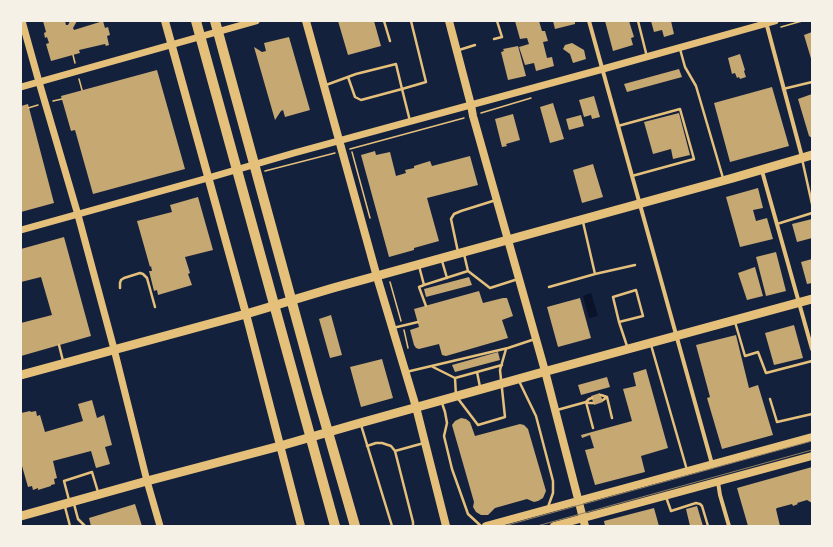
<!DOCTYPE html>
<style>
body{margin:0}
#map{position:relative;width:833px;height:547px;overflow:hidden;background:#14213d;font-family:Karla,sans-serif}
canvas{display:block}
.frame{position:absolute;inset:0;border:22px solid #f6f1e7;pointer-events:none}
</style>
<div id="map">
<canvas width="833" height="547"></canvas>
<div class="frame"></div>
</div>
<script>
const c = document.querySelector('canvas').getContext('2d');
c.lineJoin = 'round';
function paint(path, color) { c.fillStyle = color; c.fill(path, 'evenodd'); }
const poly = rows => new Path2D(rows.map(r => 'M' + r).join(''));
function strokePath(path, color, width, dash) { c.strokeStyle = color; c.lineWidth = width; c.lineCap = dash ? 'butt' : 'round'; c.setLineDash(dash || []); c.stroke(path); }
paint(poly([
 [591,293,598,316,589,318,583,296]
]), '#0b132b');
paint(poly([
 [43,21,65,21,66,25,68,25,70,21,77,21,73,28,74,30,103,21,105,28,108,27,110,35,107,36,109,45,106,46,105,44,79,50,80,53,51,61,46,44,49,43,47,37,45,38,44,33,46,32],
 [338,21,374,21,381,46,348,55],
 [515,21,539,21,542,31,545,31,548,41,543,42,547,58,552,57,554,66,536,71,534,63,525,65,519,47,529,44,527,38,520,39],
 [553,21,575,21,575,24,555,29],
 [605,21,629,21,634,37,631,38,633,45,613,51],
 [651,21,671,21,674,34,664,37,662,30,654,32],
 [812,32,812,62,804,35],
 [289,37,310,110,285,117,283,110,281,111,275,120,254,47,262,52,266,51,264,43],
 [572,43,584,50,586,59,573,63,570,54,563,49,565,45],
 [518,46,526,76,508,80,501,52,504,51,503,49],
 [740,54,745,70,744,71,746,77,740,79,739,77,737,78,735,73,732,74,728,58],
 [679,69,682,77,627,92,624,84],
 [157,70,185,169,93,194,75,130,71,131,61,96],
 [772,87,789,146,730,162,714,103],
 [812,94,812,138,809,136,798,99],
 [594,96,600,117,592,119,591,115,584,117,579,100],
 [553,103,564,139,550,143,540,107],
 [28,104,54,203,21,212,21,106],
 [679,113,690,155,673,159,671,149,653,154,644,122],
 [513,114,520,140,506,144,507,146,502,147,495,119],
 [581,115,584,126,569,130,566,119],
 [375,151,376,155,390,152,396,176,406,173,405,170,414,168,414,166,430,161,432,166,470,156,478,185,427,198,439,241,414,248,414,250,389,257,361,155],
 [593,164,603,197,582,203,573,170],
 [758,188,763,208,753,210,756,221,767,218,773,239,740,247,726,197],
 [198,197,213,250,185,257,190,273,188,274,192,285,158,295,157,290,154,291,149,271,152,271,151,266,150,267,137,221,172,212,170,205],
 [812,219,812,238,797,242,792,224],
 [64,237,91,336,21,356,21,323,52,315,41,277,21,282,21,249],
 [776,252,786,291,766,296,756,257],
 [812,259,812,283,807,284,801,262],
 [755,267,763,296,747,300,738,273],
 [469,277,472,285,426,297,424,289],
 [479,291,483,303,503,298,507,298,513,316,502,320,508,338,446,356,442,355,439,344,419,349,416,348,414,345,410,330,419,327,414,309],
 [580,298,591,338,558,347,547,307],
 [331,315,342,355,330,358,319,319],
 [794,325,803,358,774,365,765,333],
 [736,335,749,388,758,385,773,435,722,449,707,398,710,397,696,345],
 [498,352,500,360,455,372,452,365],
 [382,359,393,398,361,407,350,367],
 [646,369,668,448,641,456,645,472,595,485,585,450,594,448,590,435,582,438,581,435,632,421,623,389,636,386,633,373],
 [607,377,610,387,581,395,578,385],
 [600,393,603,402,594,405,591,396],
 [92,400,97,418,104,415,112,445,105,447,110,464,96,468,91,451,53,461,57,478,54,479,55,484,51,485,51,486,38,490,38,488,33,490,32,486,28,487,22,466,21,466,21,413,30,411,31,412,36,411,37,416,40,415,45,432,83,421,78,404],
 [461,418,466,419,470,422,475,436,520,424,524,425,528,429,546,491,543,498,538,501,534,502,527,499,495,508,488,515,481,515,476,512,473,507,474,502,452,425,455,421],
 [812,467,812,503,807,500,797,503,798,504,793,506,792,504,777,508,776,509,780,526,748,526,737,488],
 [135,504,142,526,91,526,89,518],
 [697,506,703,526,690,526,686,509],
 [654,508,659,526,605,526,604,521]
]), '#c6a872');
strokePath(poly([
 [781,27,802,21],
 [73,55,75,63],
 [79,79,82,90],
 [53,101,62,99],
 [28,108,38,105],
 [481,113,531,98],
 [350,149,464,118],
 [352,152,370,218],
 [265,171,335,153],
 [390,282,401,321],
 [404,330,408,348]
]), '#e5c07b', 1.5);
strokePath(poly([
 [384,21,390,41],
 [638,21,647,57],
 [494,39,502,37,497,21],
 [680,49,685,67,696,86,723,178],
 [459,50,475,45],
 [326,85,356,74,396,64,402,89,361,100,355,97,348,77],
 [783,89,812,82],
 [410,121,402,89,426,82,411,21],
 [618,126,680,109,694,159,632,176],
 [802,159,812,204],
 [777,224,812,213],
 [458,252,451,219,454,214,461,211,496,200],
 [464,254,468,271],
 [442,261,447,278],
 [419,266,424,285,468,271,490,288,518,279],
 [595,274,635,265],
 [424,285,419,287,426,306],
 [549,287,595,274,583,222],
 [120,288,120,283,121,280,124,278,140,273,143,274,147,278,155,307],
 [619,322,643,316,636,290,613,297,619,322,627,346],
 [735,322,745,356,758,352,766,373,812,361],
 [393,328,418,322],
 [59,345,63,361],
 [651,345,687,470],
 [433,367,455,378],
 [406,372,508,348,535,339],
 [477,372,455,378,456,396,478,425,505,417,500,370,506,349],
 [519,381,536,416,553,481,553,493,548,507],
 [480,387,477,372,502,365],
 [601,395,607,397,603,400],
 [607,397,612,418],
 [592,398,589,399,586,402,589,403,593,403],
 [770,399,777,422,812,414],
 [442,403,445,412,447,423,444,436,452,469,468,514,481,526],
 [557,410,586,402,593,428],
 [361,425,392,526],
 [367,446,376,443,382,443,391,446,395,451,413,522,413,526],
 [395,451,424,443],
 [666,497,671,511,696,503,700,504,702,506,708,526],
 [69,500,64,481,92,472,98,492],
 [74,504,78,519,85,526],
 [65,507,70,526]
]), '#e5c07b', 2.5);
strokePath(poly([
 [589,21,712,464],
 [766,22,802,157],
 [762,171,812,349],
 [718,482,720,495,729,526]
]), '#e5c07b', 4);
strokePath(poly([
 [22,21,39,82,78,215,114,349,147,481,160,526],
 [21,87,256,21],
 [21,230,208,178,294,153,603,69,775,21]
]), '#e5c07b', 7);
strokePath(poly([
 [165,21,246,314,301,526],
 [306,21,377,277,416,407,446,526],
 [449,21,471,105,473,116,545,371,585,526],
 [486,526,812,437],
 [554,526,812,456]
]), '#e5c07b', 8);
strokePath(poly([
 [21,375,246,314,333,288,733,178,812,155],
 [21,516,147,481,280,446,360,423,536,374,812,299]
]), '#e5c07b', 9);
strokePath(poly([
 [196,21,335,526],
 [215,21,317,394,355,526]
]), '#e5c07b', 10);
strokePath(poly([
 [504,526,812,441],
 [537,526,812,450]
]), '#918062', 1);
</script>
